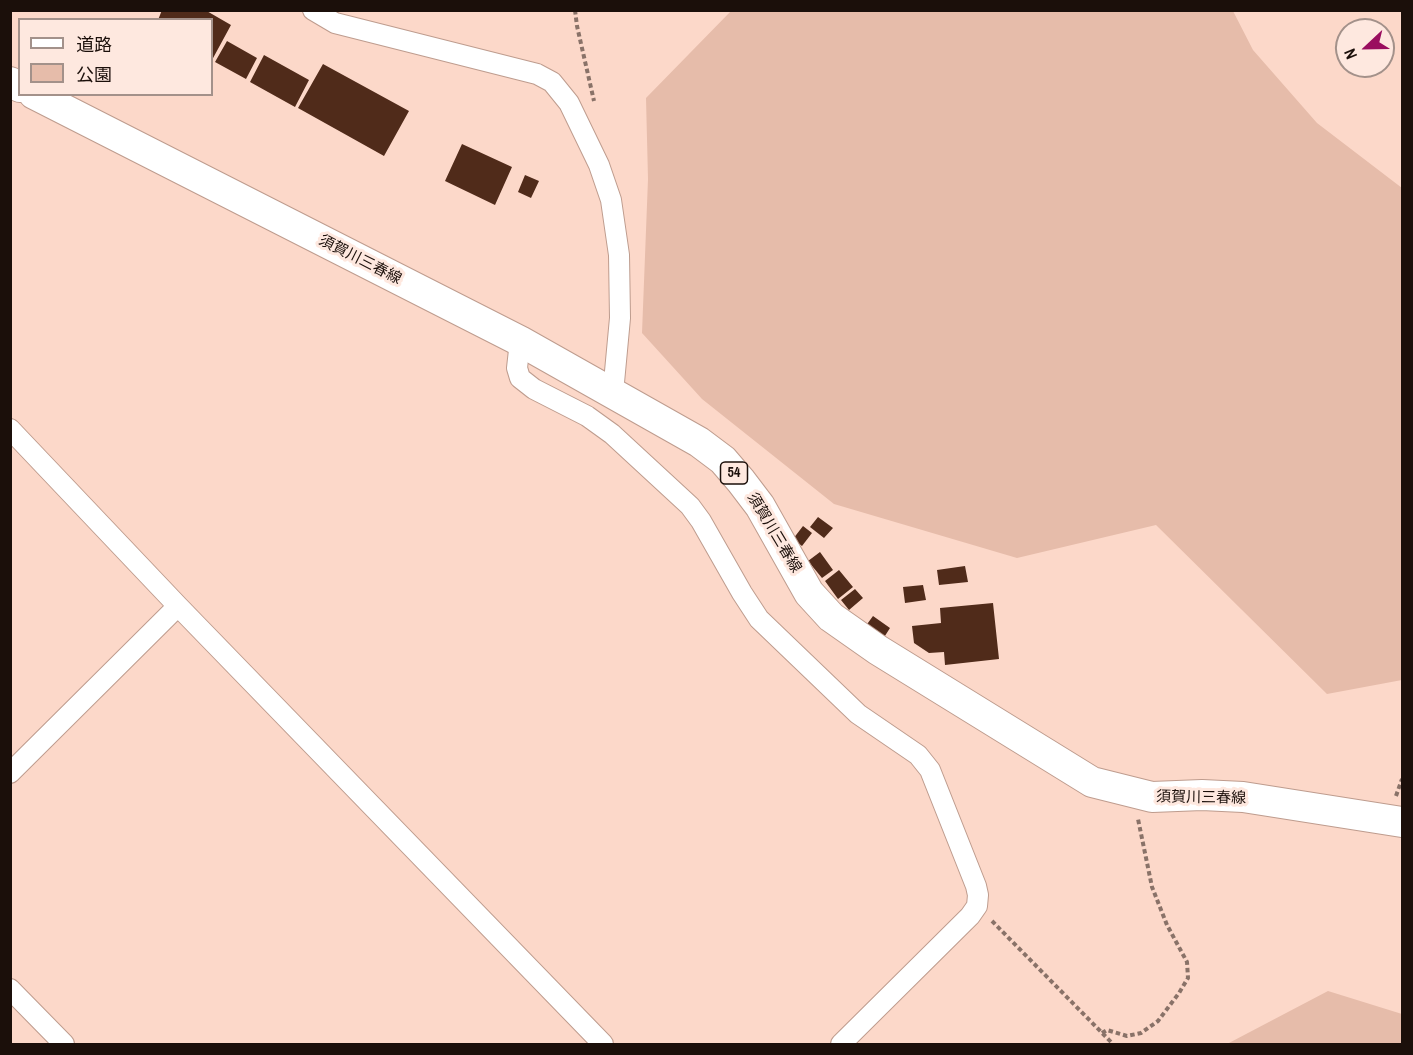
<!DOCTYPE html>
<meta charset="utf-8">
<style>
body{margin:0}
#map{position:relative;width:1413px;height:1055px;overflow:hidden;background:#fcd8c9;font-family:"Archivo Narrow","Noto Sans JP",sans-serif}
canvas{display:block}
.frame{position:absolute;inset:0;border:12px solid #1b0f0a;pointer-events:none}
.legend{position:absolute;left:18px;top:18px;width:195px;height:78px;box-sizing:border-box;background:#fee8df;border:2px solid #a3918a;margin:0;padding:8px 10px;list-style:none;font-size:18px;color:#1b0f0a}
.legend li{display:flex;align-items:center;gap:12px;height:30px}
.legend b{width:30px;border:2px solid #a3918a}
.north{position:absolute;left:1335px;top:18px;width:60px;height:60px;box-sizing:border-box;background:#fee8df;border:2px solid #a3918a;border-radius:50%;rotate:248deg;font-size:16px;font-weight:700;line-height:24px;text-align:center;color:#1b0f0a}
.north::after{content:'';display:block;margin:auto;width:21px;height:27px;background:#9a0e5f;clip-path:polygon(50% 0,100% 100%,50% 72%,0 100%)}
</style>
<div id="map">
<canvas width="1413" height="1055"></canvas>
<div class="frame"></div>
<ul class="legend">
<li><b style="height:8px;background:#fff"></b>道路</li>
<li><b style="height:16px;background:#e6bcaa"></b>公園</li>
</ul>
<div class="north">N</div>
</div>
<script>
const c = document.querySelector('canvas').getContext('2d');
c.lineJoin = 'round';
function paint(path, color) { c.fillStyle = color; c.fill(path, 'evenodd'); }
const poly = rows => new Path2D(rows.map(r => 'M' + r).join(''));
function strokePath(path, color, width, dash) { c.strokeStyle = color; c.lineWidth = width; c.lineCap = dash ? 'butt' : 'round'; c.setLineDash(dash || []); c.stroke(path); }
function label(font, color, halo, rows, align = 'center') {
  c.font = font + ' "Archivo Narrow","Noto Sans JP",sans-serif'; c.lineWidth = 6; c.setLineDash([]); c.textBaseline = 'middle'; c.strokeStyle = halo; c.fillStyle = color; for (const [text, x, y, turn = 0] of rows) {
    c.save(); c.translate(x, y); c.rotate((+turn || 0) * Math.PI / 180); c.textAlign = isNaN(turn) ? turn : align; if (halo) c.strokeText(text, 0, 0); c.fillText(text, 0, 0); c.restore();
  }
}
paint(poly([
 [731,11,1233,11,1253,50,1317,123,1402,188,1402,680,1327,694,1156,525,1017,558,834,504,702,399,642,333,648,179,646,98],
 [1328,991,1402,1014,1402,1044,1227,1044]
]), '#e6bcaa');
paint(poly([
 [162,10,205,10,231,25,212,60,212,20,158,20],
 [227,41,257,58,246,79,215,62],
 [264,55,309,80,295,107,250,82],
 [323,64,409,111,384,156,298,108],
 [462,144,512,167,495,205,445,181],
 [525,175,539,181,531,198,518,192],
 [818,517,833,528,824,538,810,527],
 [803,526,812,533,802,546,793,539],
 [820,552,833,570,822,578,808,561],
 [965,566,968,582,939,585,937,570],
 [839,570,853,587,838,599,825,581],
 [923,585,926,600,905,603,903,587],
 [855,589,863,598,849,610,841,600],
 [993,603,999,659,945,665,944,652,929,653,914,643,912,626,941,623,940,608],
 [873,616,890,628,883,639,865,627]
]), '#502b1a');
const street = poly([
 [313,10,335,23,537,74,552,82,569,103,599,165,611,200,619,255,620,318,613,393],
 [520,341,517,368,520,378,534,389,587,416,612,434,690,506,701,521,742,593,759,619,858,714,918,755,930,770,976,886,978,895,977,906,970,916,841,1044],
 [10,429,178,606,603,1044],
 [10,773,178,606],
 [10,989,64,1044]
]);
const primary = poly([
 [10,82,20,87],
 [34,94,520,341,699,442,723,460,741,481,760,506,809,593,831,617,878,650,1092,782,1152,797,1202,795,1243,797,1402,822]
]);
strokePath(street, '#be9c8e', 22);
strokePath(primary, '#be9c8e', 32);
strokePath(poly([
 [575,10,577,26,594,101],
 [1396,796,1402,779],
 [992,921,1113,1044],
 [1102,1033,1107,1030,1127,1036,1141,1033,1158,1021,1179,993,1188,978,1187,962,1167,925,1152,887,1138,819]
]), '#897268', 4, [4.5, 3]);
strokePath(street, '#fff', 20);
strokePath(primary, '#fff', 30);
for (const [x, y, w] of [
 [734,473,27]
]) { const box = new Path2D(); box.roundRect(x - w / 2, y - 11, w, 22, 4.5); c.fillStyle = '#fee8df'; c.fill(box); strokePath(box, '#1b0f0a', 1.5); }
label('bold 14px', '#1b0f0a', null, [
 ["54",734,473]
]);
label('15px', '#1b0f0a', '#fee8df', [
 ["須賀川三春線",360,260,27],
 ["須賀川三春線",774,533,59],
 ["須賀川三春線",1201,798,1]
]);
</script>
